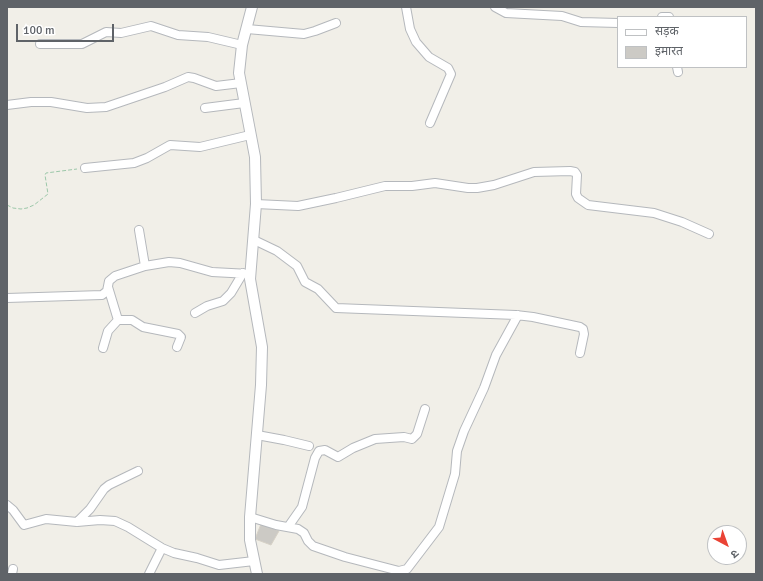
<!DOCTYPE html>
<meta charset="utf-8">
<style>
body{margin:0}
#map{position:relative;width:763px;height:581px;overflow:hidden;background:#f1efe8;font-family:Signika,"Noto Sans Devanagari",sans-serif}
canvas{display:block}
.frame{position:absolute;inset:0;border:8px solid #5f6368;pointer-events:none}
.legend{position:absolute;left:617px;top:16px;width:130px;height:52px;box-sizing:border-box;background:#fff;border:1px solid #bfc1c3;margin:0;padding:5px 7px;list-style:none;font-size:12px;color:#5f6368}
.legend li{display:flex;align-items:center;gap:8px;height:20px}
.legend b{width:20px;border:1px solid #bfc1c3}
.north{position:absolute;left:707px;top:525px;width:40px;height:40px;box-sizing:border-box;background:#fff;border:1px solid #bfc1c3;border-radius:50%;rotate:139deg;font-size:11px;font-weight:700;line-height:16px;text-align:center;color:#5f6368}
.north::after{content:'';display:block;margin:auto;width:14px;height:18px;background:#ea4335;clip-path:polygon(50% 0,100% 100%,50% 72%,0 100%)}
.scale{position:absolute;left:16px;top:24px;width:98px;height:18px;box-sizing:border-box;border:2px solid #5f6368;border-top:0;padding-left:5px;font-size:12px;line-height:14px;white-space:nowrap;color:#5f6368;-webkit-text-stroke:3px #fff;paint-order:stroke}
</style>
<div id="map">
<canvas width="763" height="581"></canvas>
<div class="frame"></div>
<ul class="legend">
<li><b style="height:5px;background:#fff"></b>सड़क</li>
<li><b style="height:11px;background:#cccac5"></b>इमारत</li>
</ul>
<div class="north">उ</div>
<div class="scale">100 m</div>
</div>
<script>
const c = document.querySelector('canvas').getContext('2d');
c.lineJoin = 'round';
function paint(path, color) { c.fillStyle = color; c.fill(path, 'evenodd'); }
const poly = rows => new Path2D(rows.map(r => 'M' + r).join(''));
function strokePath(path, color, width, dash) { c.strokeStyle = color; c.lineWidth = width; c.lineCap = dash ? 'butt' : 'round'; c.setLineDash(dash || []); c.stroke(path); }
const building = poly([
 [261,524,279,531,271,545,255,539,261,524]
]);
paint(building, '#cccac5');
strokePath(building, '#d6d1c6', 1);
const minor = poly([
 [406,7,410,29,416,42,429,57,448,68,451,74,430,123],
 [495,7,506,13,562,16,581,22,618,23],
 [662,17,669,17],
 [247,29,304,34,315,31,336,23],
 [40,44,82,44,106,32,121,33,151,26,178,35,208,37,242,45],
 [677,67,678,72],
 [7,105,31,102,51,102,87,108,106,107,165,87,188,77,194,78,216,86,241,83],
 [205,108,244,103],
 [85,168,134,163,147,158,170,145,200,147,250,135],
 [256,204,298,206,336,198,385,186,412,186,435,183,468,188,477,188,494,185,534,172,570,171,575,172,577,175,576,194,578,198,588,205,654,213,682,222,709,234],
 [139,230,145,266],
 [254,240,277,251,297,266,305,282,318,289,336,308,516,315,533,317,580,327,583,329,584,334,580,353],
 [7,298,102,295,107,291,109,281,115,276,145,266,169,262,180,263,212,272,250,274],
 [195,313,207,306,223,301,231,293,243,273],
 [118,320,132,320,143,327,178,334,181,337,177,347],
 [103,348,108,331,118,320,108,287],
 [257,435,284,440,309,446],
 [7,505,13,510,24,525,46,519,77,522,100,520,115,521,128,527,162,548,174,553,197,558,219,565,254,561],
 [250,517,276,525,298,529,304,533,308,541,313,546,345,557,399,571,407,569,439,527,455,474,457,451,464,431,484,388,496,355,518,315],
 [77,522,90,509,104,489,109,485,138,471],
 [288,527,302,507,315,458,319,451,325,450,338,457,353,448,375,439,404,437,412,439,417,434,425,409],
 [12,574,13,569],
 [149,574,162,548]
]);
const tertiary = poly([
 [252,7,242,45,239,73,255,157,256,204,250,279,262,347,261,385,250,517,250,540,257,574]
]);
strokePath(minor, '#b5b8bc', 10);
strokePath(tertiary, '#b5b8bc', 12);
strokePath(poly([
 [7,205,13,208,21,209,27,208,34,205,48,194,45,175,46,173,77,169]
]), '#9cc7a9', 1, [4, 2]);
strokePath(minor, '#fff', 8);
strokePath(tertiary, '#fff', 10);
</script>
